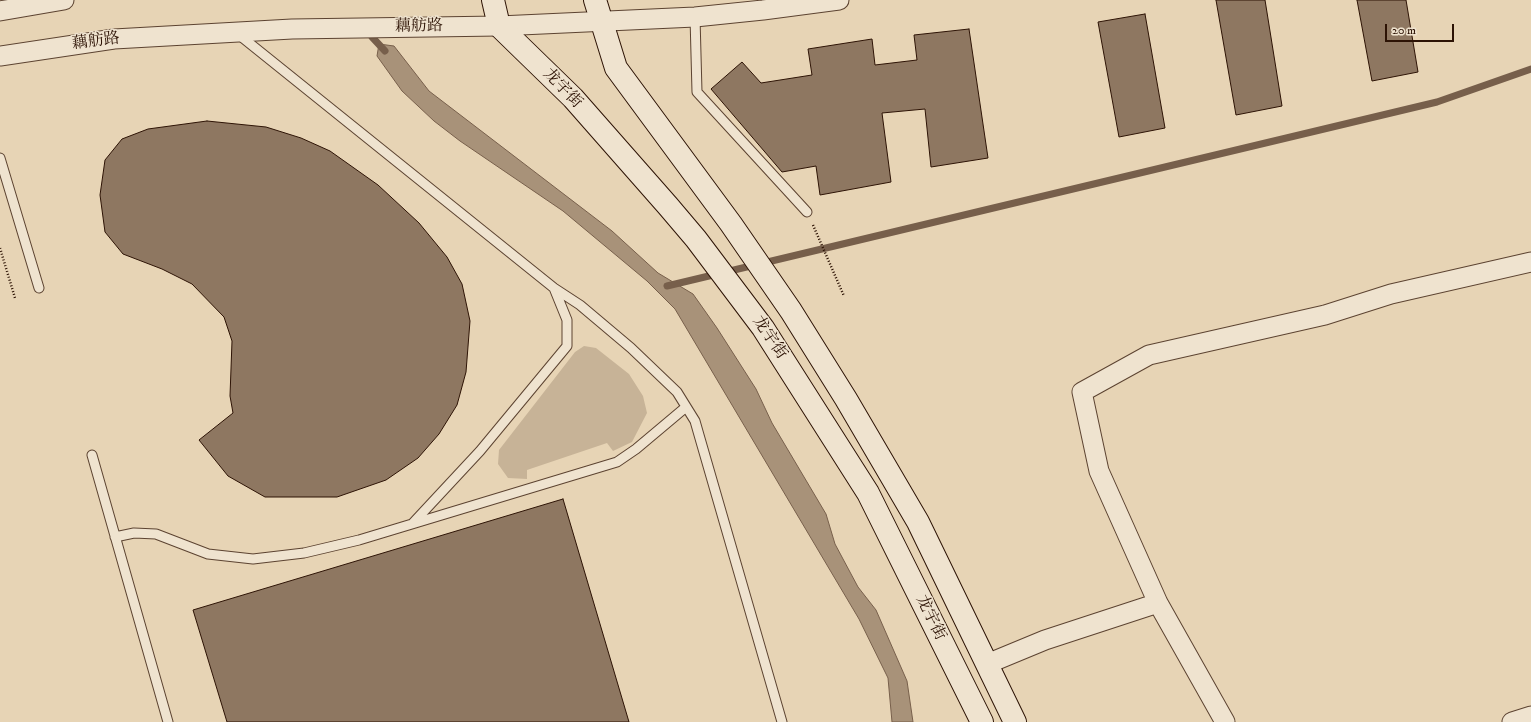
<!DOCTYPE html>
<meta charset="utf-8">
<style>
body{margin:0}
#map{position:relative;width:1531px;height:722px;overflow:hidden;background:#e7d4b5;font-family:"IM FELL DW Pica",serif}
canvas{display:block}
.scale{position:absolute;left:1385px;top:24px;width:69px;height:18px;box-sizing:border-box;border:2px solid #2d1305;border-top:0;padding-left:5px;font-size:12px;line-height:14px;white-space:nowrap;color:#2d1305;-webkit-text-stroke:3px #efe3cf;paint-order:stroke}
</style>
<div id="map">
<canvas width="1531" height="722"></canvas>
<div class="scale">20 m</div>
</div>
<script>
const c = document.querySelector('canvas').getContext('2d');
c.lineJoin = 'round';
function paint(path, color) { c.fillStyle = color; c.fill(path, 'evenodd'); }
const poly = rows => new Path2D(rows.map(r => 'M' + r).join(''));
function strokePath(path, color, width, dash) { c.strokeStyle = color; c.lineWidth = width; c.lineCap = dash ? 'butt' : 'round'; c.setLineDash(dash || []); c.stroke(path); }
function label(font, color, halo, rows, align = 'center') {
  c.font = font + ' "IM FELL DW Pica","Noto Serif SC",serif'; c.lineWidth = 3; c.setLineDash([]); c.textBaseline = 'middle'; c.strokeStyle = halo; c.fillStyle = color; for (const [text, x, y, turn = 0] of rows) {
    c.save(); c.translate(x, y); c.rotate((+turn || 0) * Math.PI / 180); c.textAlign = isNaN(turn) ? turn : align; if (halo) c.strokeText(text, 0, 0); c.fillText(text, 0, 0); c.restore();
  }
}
paint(poly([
 [584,346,596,348,629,374,643,396,647,413,632,442,613,451,607,443,527,470,527,479,508,478,498,464,499,450,575,352]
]), '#c7b397');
const water = poly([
 [379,44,394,46,429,91,612,231,658,273,693,294,717,328,756,389,772,423,826,514,835,544,858,587,876,610,907,681,913,722,892,722,888,678,859,619,675,309,647,281,563,211,460,141,434,121,402,91,377,56,379,44]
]);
paint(water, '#a89279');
strokePath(water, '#775f4b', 1);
strokePath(poly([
 [372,37,385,51],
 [667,286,1437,102,1531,69]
]), '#775f4b', 7);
const building = poly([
 [1216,0,1265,0,1282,106,1236,115,1216,0],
 [1357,0,1406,0,1418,72,1372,81,1357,0],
 [1145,14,1165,128,1119,137,1098,22,1145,14],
 [969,29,988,158,931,167,925,109,882,113,891,182,820,195,816,166,782,172,711,89,742,62,761,83,812,75,808,49,872,39,875,65,917,60,914,35,969,29],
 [207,121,266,127,301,138,330,151,378,185,419,223,447,257,462,284,470,321,466,372,457,405,439,434,418,458,386,480,337,497,265,497,228,476,199,440,233,413,230,396,232,341,224,317,192,284,162,269,123,254,105,232,100,195,105,160,122,139,148,129,207,121],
 [563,499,629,722,227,722,193,610,563,499]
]);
paint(building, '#8e7761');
strokePath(building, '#2d1305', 1);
const lane = poly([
 [695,17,697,92,807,212],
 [238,34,554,288,580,305,631,348,677,392,695,421,699,435,782,722],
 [0,158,39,288],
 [92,455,168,722],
 [413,523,480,451,567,346,567,320,554,288],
 [115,537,134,533,156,534,208,554,253,559,304,553,359,540,617,462,636,449,686,407]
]);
const street = poly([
 [0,11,64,0],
 [0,56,114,39,292,29,499,26,695,17,763,10,839,0],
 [987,664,1045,640,1158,603],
 [1225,722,1158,603,1099,471,1082,392,1149,355,1325,315,1391,294,1531,262],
 [1512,722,1531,716]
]);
const secondary = poly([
 [493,0,499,26,573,98,668,206,696,239,763,328,868,493,982,722],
 [595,0,616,68,731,224,791,311,846,399,918,522,1015,722]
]);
strokePath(lane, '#5c4331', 11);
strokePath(street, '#5c4331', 21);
strokePath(secondary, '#2d1305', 24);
strokePath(poly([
 [813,225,844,296],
 [0,248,15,298]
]), '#2d1305', 2.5, [1, 2]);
strokePath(lane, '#efe3cf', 9);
strokePath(street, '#efe3cf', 19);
strokePath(secondary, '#efe3cf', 22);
label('16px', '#2d1305', '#efe3cf', [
 ["藕舫路",419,27,-1],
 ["藕舫路",96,42,-7],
 ["龙宇街",562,89,46],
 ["龙宇街",769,338,56],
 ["龙宇街",930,618,64]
]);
</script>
